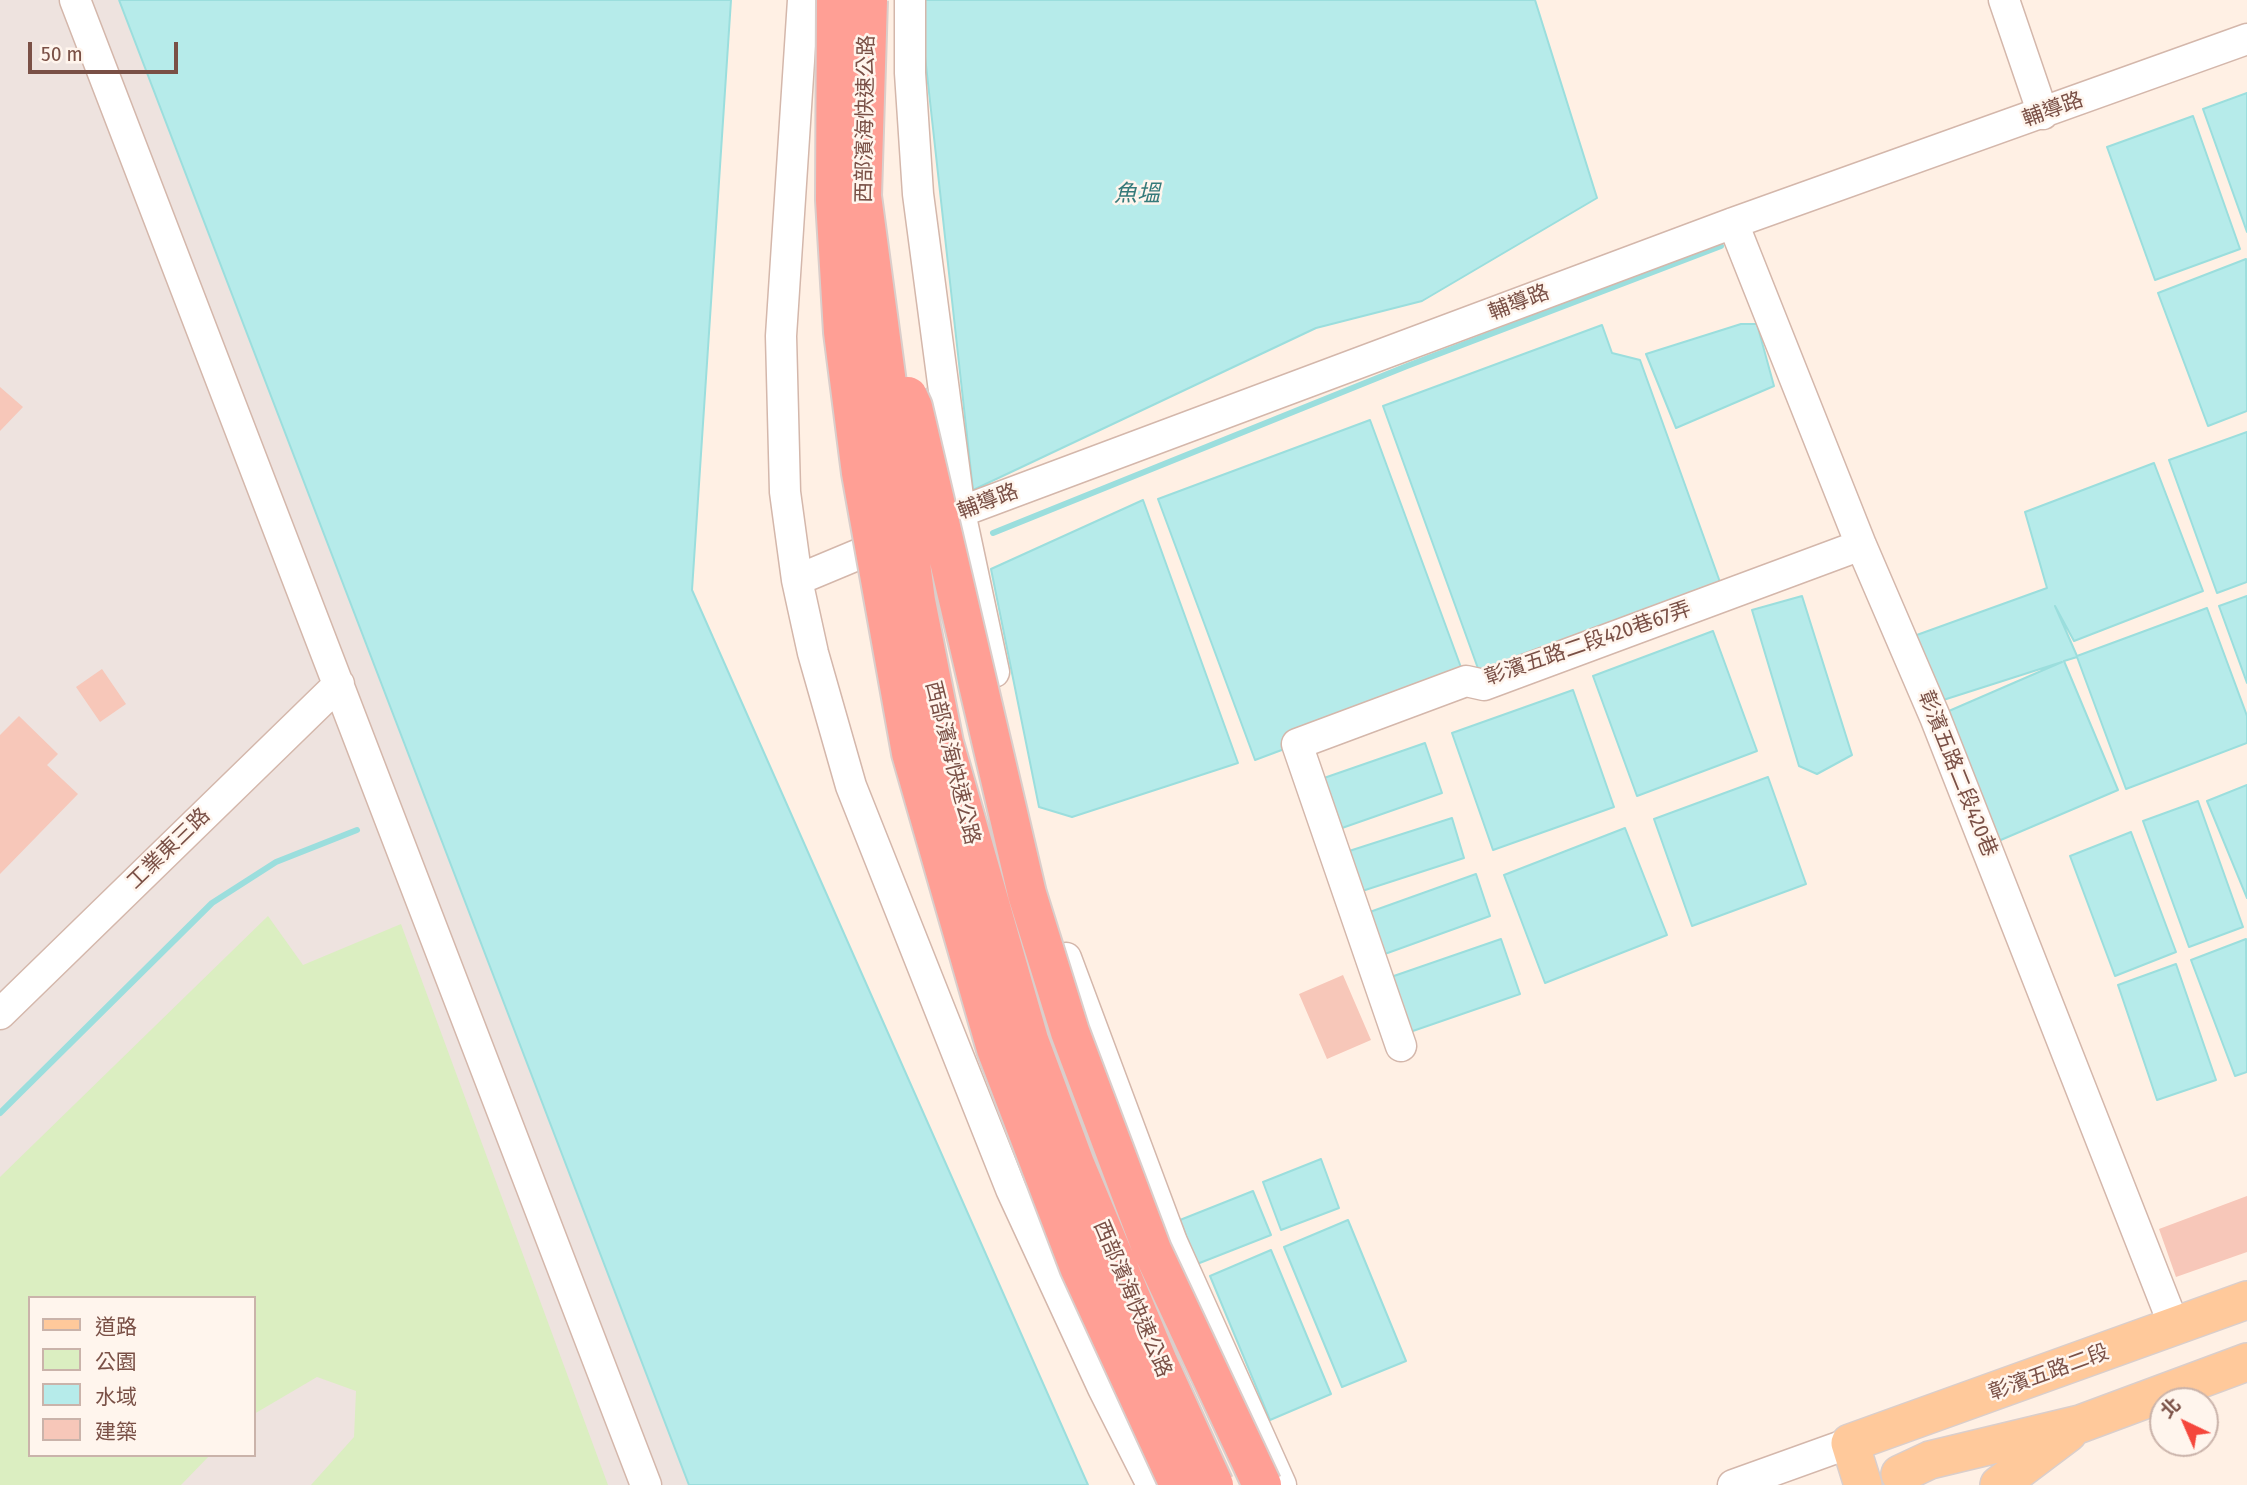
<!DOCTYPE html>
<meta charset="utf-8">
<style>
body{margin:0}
#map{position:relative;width:2247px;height:1485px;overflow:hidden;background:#fff0e4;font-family:"Fira Sans Condensed","Noto Sans TC",sans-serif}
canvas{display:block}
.legend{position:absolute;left:28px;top:1296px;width:228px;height:161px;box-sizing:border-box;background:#fff5ed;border:2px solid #cab3aa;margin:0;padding:9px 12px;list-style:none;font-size:21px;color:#7a5046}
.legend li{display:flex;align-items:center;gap:14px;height:35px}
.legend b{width:35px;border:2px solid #cab3aa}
.north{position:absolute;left:2149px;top:1387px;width:70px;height:70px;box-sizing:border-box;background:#fff5ed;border:2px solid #cab3aa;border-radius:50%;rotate:316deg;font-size:19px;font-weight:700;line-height:28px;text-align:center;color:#7a5046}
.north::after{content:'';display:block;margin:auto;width:24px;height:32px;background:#f5473c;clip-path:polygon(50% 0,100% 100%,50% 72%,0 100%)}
.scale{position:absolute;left:28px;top:42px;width:150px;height:32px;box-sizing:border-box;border:4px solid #7a5046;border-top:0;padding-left:9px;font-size:21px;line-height:24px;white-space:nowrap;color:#7a5046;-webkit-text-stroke:5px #fff5ed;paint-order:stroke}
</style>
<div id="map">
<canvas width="2247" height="1485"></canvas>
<ul class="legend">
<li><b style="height:9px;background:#ffc99b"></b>道路</li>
<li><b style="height:19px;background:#dbeec1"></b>公園</li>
<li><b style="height:19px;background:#b6ebea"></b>水域</li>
<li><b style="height:19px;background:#f7c7b9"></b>建築</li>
</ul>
<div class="north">北</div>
<div class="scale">50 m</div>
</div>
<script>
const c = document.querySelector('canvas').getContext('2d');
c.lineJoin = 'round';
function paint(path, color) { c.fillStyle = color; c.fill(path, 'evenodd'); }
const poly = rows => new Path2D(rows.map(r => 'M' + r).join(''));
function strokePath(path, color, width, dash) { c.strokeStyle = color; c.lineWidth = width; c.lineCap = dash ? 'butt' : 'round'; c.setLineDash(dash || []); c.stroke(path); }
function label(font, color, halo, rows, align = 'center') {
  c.font = font + ' "Fira Sans Condensed","Noto Sans TC",sans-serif'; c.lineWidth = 5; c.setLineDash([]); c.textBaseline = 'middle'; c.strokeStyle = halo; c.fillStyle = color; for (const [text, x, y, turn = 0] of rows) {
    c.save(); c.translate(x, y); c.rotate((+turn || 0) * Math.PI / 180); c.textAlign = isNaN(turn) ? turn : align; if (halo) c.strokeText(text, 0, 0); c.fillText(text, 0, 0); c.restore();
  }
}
paint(poly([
 [0,0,119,0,689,1485,0,1485],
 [30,1298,254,1298,254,1455,30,1455]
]), '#eee3df');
paint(poly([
 [268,916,303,965,401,924,608,1485,311,1485,354,1437,356,1391,317,1377,254,1414,254,1298,30,1298,30,1455,210,1455,181,1485,0,1485,0,1177]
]), '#dbeec1');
const water = poly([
 [119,0,731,0,692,590,1088,1485,689,1485,119,0],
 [923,0,1535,0,1597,198,1422,301,1316,328,973,490,922,29,923,0],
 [2247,93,2247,232,2203,109,2247,93],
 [2193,116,2240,249,2155,280,2107,147,2193,116],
 [2246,259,2247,411,2208,426,2158,293,2246,259],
 [1741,324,1757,324,1774,386,1676,428,1646,354,1741,324],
 [1602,325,1612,353,1640,360,1725,596,1484,685,1383,406,1602,325],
 [1370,420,1466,681,1255,760,1158,499,1370,420],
 [2247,432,2247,582,2217,593,2169,460,2247,432],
 [2154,463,2203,591,2074,641,2055,606,2077,656,2207,608,2247,716,2247,743,2126,789,2077,657,2064,661,2118,790,1989,845,1935,717,2062,662,1937,702,1914,636,2047,588,2025,512,2154,463],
 [1143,500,1238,763,1072,817,1039,807,991,569,1143,500],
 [1802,596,1852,755,1817,774,1799,766,1752,610,1802,596],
 [2247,596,2247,683,2219,606,2247,596],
 [1713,631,1757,751,1637,796,1593,676,1713,631],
 [1573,690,1614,807,1493,850,1452,733,1573,690],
 [1425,743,1442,793,1342,828,1324,778,1425,743],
 [1768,777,1806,884,1692,926,1654,819,1768,777],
 [2247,785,2247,898,2207,801,2247,785],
 [2198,801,2243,927,2189,947,2143,821,2198,801],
 [1452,818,1464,858,1359,892,1346,852,1452,818],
 [1625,828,1667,935,1545,983,1504,875,1625,828],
 [2131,832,2176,952,2115,976,2070,856,2131,832],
 [1476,874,1490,916,1382,955,1367,913,1476,874],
 [1501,939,1520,994,1407,1033,1388,978,1501,939],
 [2246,939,2247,1072,2235,1076,2191,960,2246,939],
 [2176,964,2216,1080,2157,1100,2118,985,2176,964],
 [1321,1159,1339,1208,1281,1230,1263,1182,1321,1159],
 [1253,1191,1271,1235,1197,1264,1180,1220,1253,1191],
 [1348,1220,1406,1361,1342,1387,1284,1247,1348,1220],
 [1271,1250,1331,1394,1270,1420,1210,1276,1271,1250]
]);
paint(water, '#b6ebea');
strokePath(water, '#9bdedd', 2);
strokePath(poly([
 [993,533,1407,366,1721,246],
 [0,1113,212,903,276,862,357,830]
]), '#9bdedd', 6);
paint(poly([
 [0,387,23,407,0,431],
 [102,669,126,704,100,722,76,687],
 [19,716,58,754,47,765,78,794,0,874,0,735],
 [1343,975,1371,1040,1327,1059,1299,994],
 [2247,1196,2247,1252,2176,1277,2159,1229]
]), '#f7c7b9');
const minor = poly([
 [75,0,646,1485],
 [803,0,781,336,785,492,797,580,813,653,851,786,1011,1189,1103,1388,1152,1485],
 [910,0,910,73,918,194,960,512,994,672],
 [2004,0,2043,114],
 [1733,223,1861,545,1935,717,2175,1328],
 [797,580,960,512,1733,223,2247,39],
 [1066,958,1172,1242,1281,1485],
 [0,1014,339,684],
 [1401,1046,1297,744,1466,681,1484,685,1861,545],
 [1733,1485,1850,1443]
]);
const major = poly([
 [1900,1474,1930,1460,2080,1424,2247,1362],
 [1863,1485,1850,1443,2247,1300],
 [1999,1485,2068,1433]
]);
strokePath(minor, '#d4b7ab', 33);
strokePath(major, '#dacecb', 40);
strokePath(minor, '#fff', 30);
strokePath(major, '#ffc99b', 37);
const highwayBridge = poly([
 [836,0,835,200,843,332,861,473,911,753,996,1049,1079,1267,1179,1485],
 [868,0,862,196,916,601,944,743,1029,1040,1075,1164,1158,1362,1214,1485],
 [908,396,913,407,1027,894,1070,1032,1152,1250,1262,1485]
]);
strokePath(highwayBridge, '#dacecb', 42, []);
strokePath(highwayBridge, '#ff9f95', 38);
label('21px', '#7a5046', '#fff5ed', [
 ["輔導路",2053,110,-20],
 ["西部濱海快速公路",866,119,-89],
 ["輔導路",1519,303,-21],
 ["輔導路",988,502,-21],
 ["彰濱五路二段420巷67弄",1588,644,-19],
 ["西部濱海快速公路",952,763,76],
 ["彰濱五路二段420巷",1957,774,68],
 ["工業東三路",169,849,-44],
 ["西部濱海快速公路",1132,1299,67],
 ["彰濱五路二段",2049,1373,-20]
]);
label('italic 23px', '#357a7a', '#fff5ed', [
 ["魚塭",1137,195]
]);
</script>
